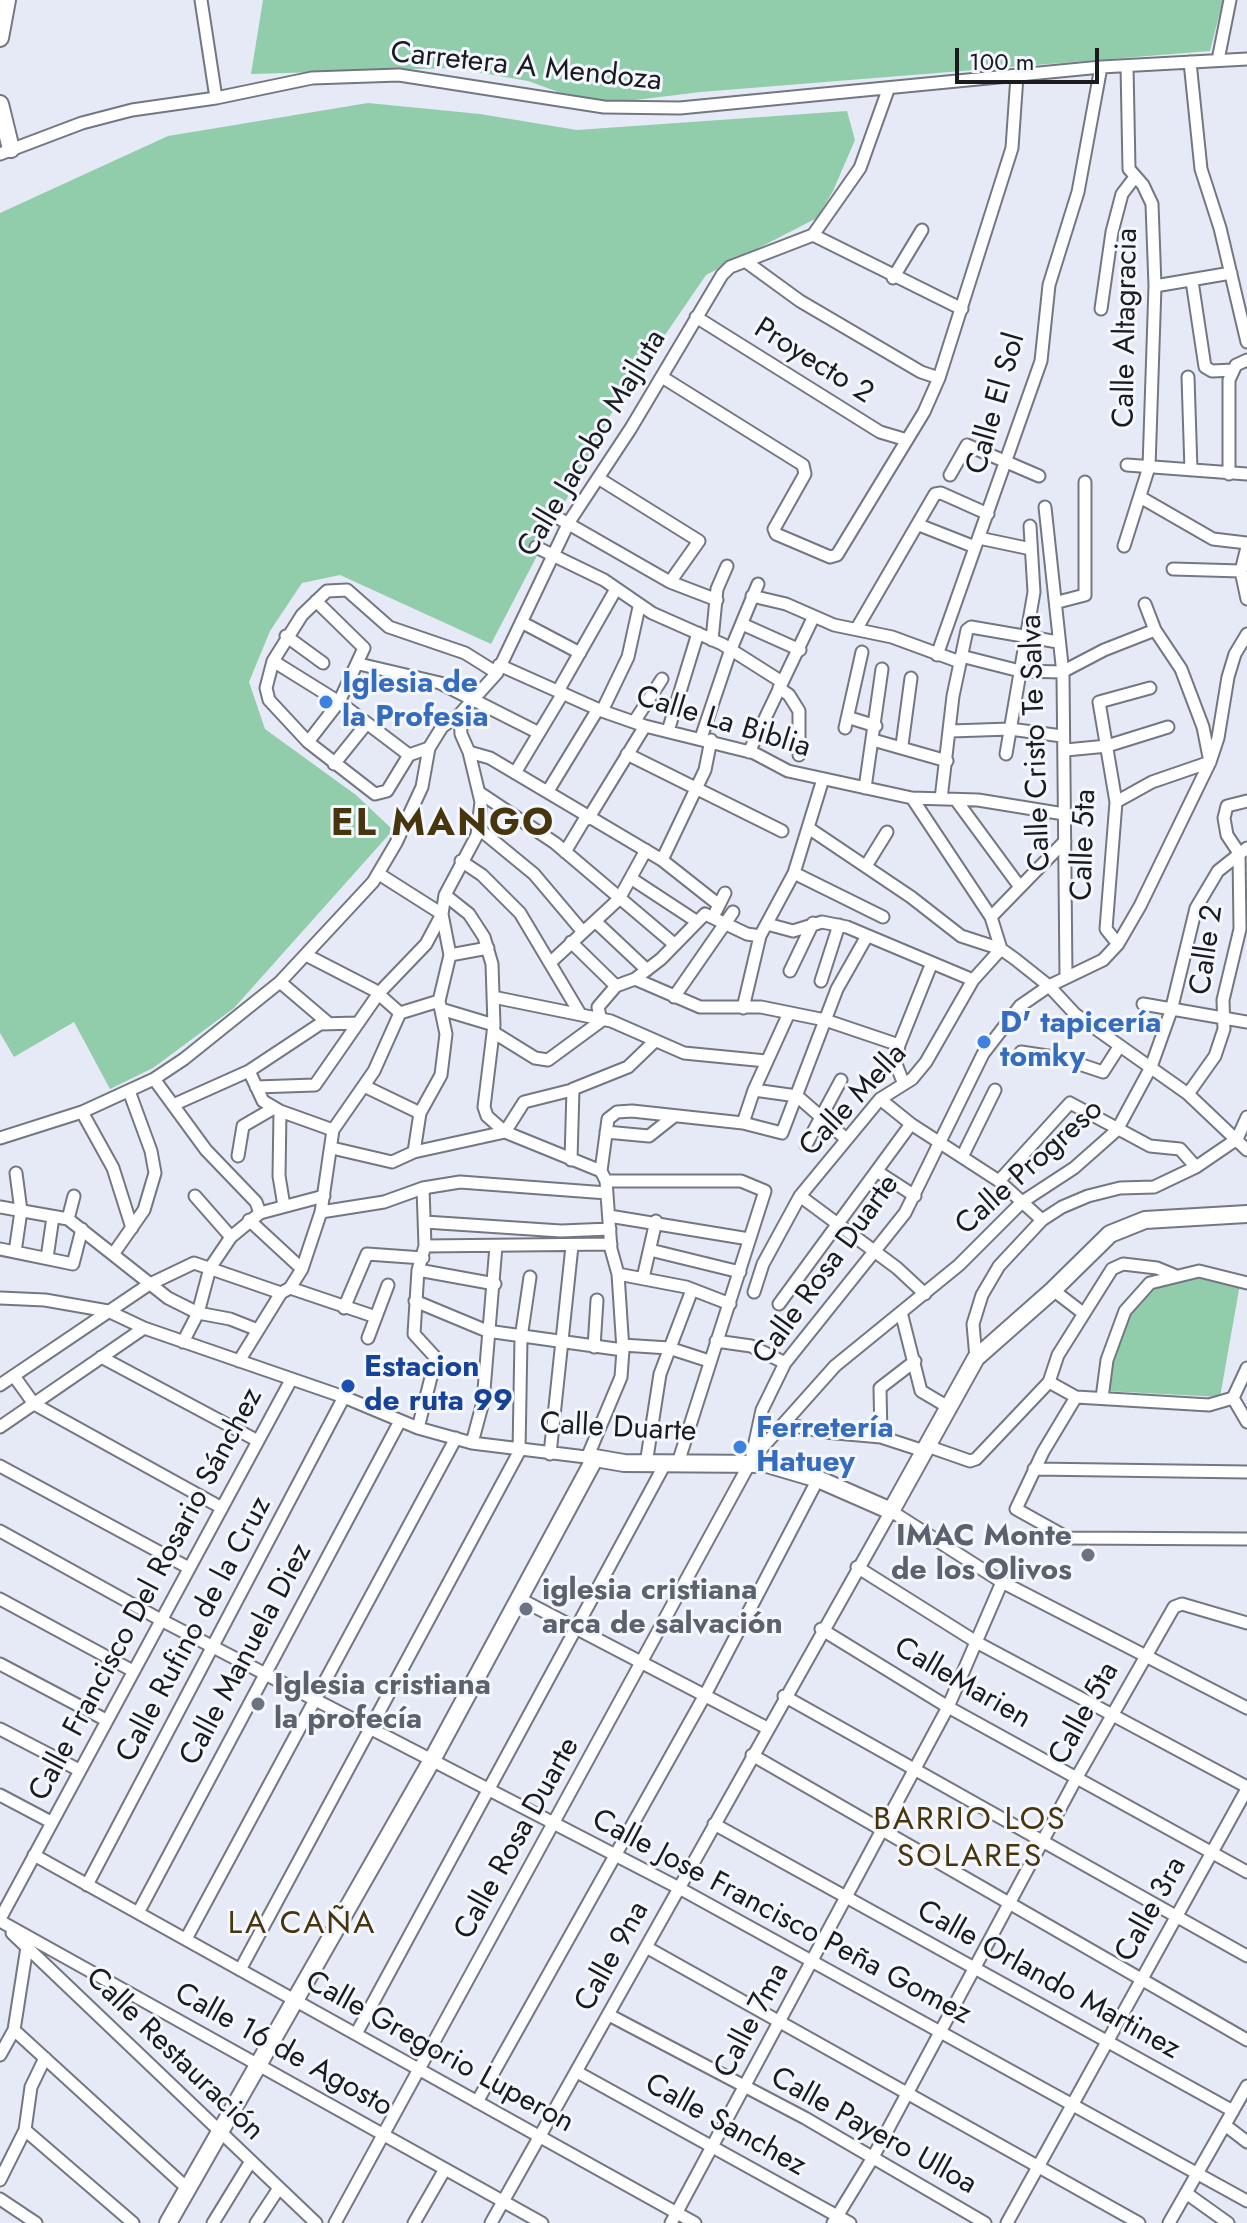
<!DOCTYPE html>
<meta charset="utf-8">
<style>
body{margin:0}
#map{position:relative;width:1247px;height:2223px;overflow:hidden;background:#e5eaf6;font-family:Jost,sans-serif}
canvas{display:block}
.scale{position:absolute;left:955px;top:48px;width:144px;height:36px;box-sizing:border-box;border:4px solid #1a1b1f;border-top:0;padding-left:10px;font-size:24px;line-height:28px;white-space:nowrap;color:#1a1b1f;-webkit-text-stroke:6px #f4f7fe;paint-order:stroke}
</style>
<div id="map">
<canvas width="1247" height="2223"></canvas>
<div class="scale">100 m</div>
</div>
<script>
const c = document.querySelector('canvas').getContext('2d');
c.lineJoin = 'round';
function paint(path, color) { c.fillStyle = color; c.fill(path, 'evenodd'); }
const poly = rows => new Path2D(rows.map(r => 'M' + r).join(''));
function strokePath(path, color, width, dash) { c.strokeStyle = color; c.lineWidth = width; c.lineCap = dash ? 'butt' : 'round'; c.setLineDash(dash || []); c.stroke(path); }
function label(font, color, halo, rows, align = 'center') {
  c.font = font + ' Jost,sans-serif'; c.lineWidth = 6; c.setLineDash([]); c.textBaseline = 'middle'; c.strokeStyle = halo; c.fillStyle = color; for (const [text, x, y, turn = 0] of rows) {
    c.save(); c.translate(x, y); c.rotate((+turn || 0) * Math.PI / 180); c.textAlign = isNaN(turn) ? turn : align; if (halo) c.strokeText(text, 0, 0); c.fillText(text, 0, 0); c.restore();
  }
}
paint(poly([
 [263,0,1223,0,1210,51,701,92,594,105,528,81,453,68,251,74],
 [368,103,480,114,577,130,847,111,855,140,833,191,817,218,706,275,611,414,491,644,340,575,302,583,270,631,249,682,265,729,356,795,393,830,234,1008,153,1068,110,1089,74,1022,14,1057,0,1033,0,213,168,136],
 [1193,1273,1240,1284,1220,1397,1106,1391,1112,1359,1128,1314,1153,1287]
]), '#92cdab');
const street = poly([
 [201,0,216,98],
 [1218,60,1230,0],
 [1190,62,1201,169,1220,228,1247,342],
 [0,154,82,123,132,110,216,98,312,78,399,75,604,107,680,108,1101,67,1247,59],
 [813,235,962,309],
 [745,261,800,301,921,372,939,378],
 [893,278,922,230],
 [1192,281,1205,367,1212,371,1233,370],
 [1155,286,1231,273],
 [1101,309,1112,232,1122,194,1135,177],
 [696,317,880,432,907,440],
 [662,377,803,465,805,474,774,529,776,534,830,557,837,555,924,412,939,378,1012,148,1017,76],
 [1188,377,1191,470],
 [1127,465,1247,474],
 [1229,474,1229,380,1236,365,1247,360],
 [950,475,967,445,1039,476],
 [598,478,699,541,670,582],
 [1140,497,1213,539,1247,543],
 [1045,507,1063,674,1066,977],
 [553,515,670,582,717,600],
 [919,525,975,547],
 [979,538,1031,549],
 [1124,546,1149,467,1155,286,1152,204,1143,185,1129,169,1127,66],
 [536,547,604,580,652,613,722,644,782,682],
 [1247,547,1241,571,1247,599],
 [1173,569,1241,571],
 [752,596,786,604,834,625,892,637,960,662],
 [1058,602,1085,595,1085,482],
 [523,623,580,653],
 [742,624,800,650],
 [857,628,935,494,941,493,988,514],
 [286,636,323,663],
 [712,640,717,589,727,566],
 [937,655,1041,361,1049,285,1078,192,1101,67],
 [961,656,1020,671,1062,672,1104,650,1155,630],
 [273,661,339,702,409,755,429,748],
 [359,664,440,683,539,733],
 [499,665,602,711,645,726,754,753,788,771,912,798,978,800,1064,814],
 [779,688,789,695,799,711,799,755],
 [558,691,616,589],
 [602,711,628,657,639,607],
 [850,718,876,726],
 [634,722,662,679],
 [845,728,862,652],
 [668,731,698,633],
 [951,731,1010,729,1062,736],
 [701,738,731,649,758,584],
 [873,740,947,761],
 [308,742,339,702,364,648,316,601],
 [902,745,911,678],
 [1066,750,1107,746,1168,727],
 [469,752,490,758,662,860,719,905],
 [749,752,813,618],
 [627,754,782,831],
 [1006,754,1034,592,1030,526],
 [409,755,387,791,375,794,308,742,269,700,266,688,273,661,302,615,327,591,347,590,389,627,465,653,497,673],
 [334,764,367,723],
 [515,773,563,693],
 [865,788,882,669],
 [548,791,598,709],
 [480,793,555,843,674,944],
 [912,798,991,917,1001,949],
 [941,799,953,696,967,630,971,627,1058,642],
 [956,800,1020,887],
 [1116,802,1152,782,1210,762,1203,727,1181,669,1155,630,1145,604],
 [588,819,645,726],
 [478,828,534,874,583,932],
 [810,829,911,897,961,936,1001,949,1015,959,1049,986,1075,1014,1188,1094,1247,1150],
 [565,852,586,817],
 [662,860,705,770,711,740],
 [461,861,482,875,520,913,579,1012],
 [866,866,887,832],
 [794,873,883,917],
 [379,874,442,914],
 [632,879,696,921],
 [445,895,469,914,484,937,492,964,494,1025,484,1107,487,1116,505,1132,601,1171],
 [716,911,725,893],
 [991,917,1065,841],
 [596,922,647,970],
 [767,924,793,931,822,922,847,927,973,980],
 [571,942,616,986],
 [1118,944,1106,929,1116,802,1099,702,1150,688],
 [450,955,488,948],
 [308,956,374,990,400,1013],
 [552,961,619,899,646,850],
 [790,971,813,923],
 [635,979,700,1007,761,1007,825,1020,899,1045],
 [821,981,839,925],
 [280,982,327,1022],
 [493,997,611,1021,684,1053,766,1061],
 [674,997,733,912],
 [1143,1004,1247,1022],
 [743,1008,760,936,794,873,823,779],
 [444,1010,494,1025],
 [493,1032,535,1058,548,1060,601,1021,598,1007,616,986,635,979,661,959,705,914,747,934,760,936],
 [1021,1052,1061,1058,1103,1072,1119,1047],
 [249,1071,263,1101,280,1111,279,1176,284,1206],
 [154,1079,206,1150,256,1202,260,1213],
 [903,1082,896,1064,899,1045,931,965],
 [364,1086,420,1113],
 [256,1087,315,1085,379,993,426,944,442,914,445,895,477,835,481,802,469,752,461,734,460,714],
 [754,1090,797,1096,845,1138],
 [1188,1094,1215,1056,1224,1029,1223,1000,1240,929,1239,853,1227,835,1224,818,1227,806,1247,801],
 [880,1099,911,1124,999,1181,1042,1220],
 [173,1105,249,1071,320,1024,357,1023],
 [280,1111,333,1130],
 [82,1112,113,1168,132,1228],
 [743,1123,754,1090,789,1013],
 [606,1132,649,1136,673,1117],
 [0,1138,82,1112,154,1079,184,1059,280,982,373,882,396,843,422,787,429,748,442,727,460,714,497,673,569,522,631,428,722,275,730,267,813,235,860,168,888,90],
 [806,1145,841,1080],
 [332,1148,392,1162,414,1152,505,1132,524,1102,572,1090],
 [414,1152,420,1113,441,1075,446,1034,439,1001,450,955,442,914],
 [238,1156,243,1126,274,1108],
 [962,1157,995,1090],
 [571,1160,573,1089,628,1067,655,1041],
 [878,1172,915,1196],
 [606,1181,741,1181,765,1191,678,1463],
 [999,1181,1070,1103,1150,1146,1180,1149,1196,1167],
 [195,1196,231,1237],
 [800,1196,897,1268,925,1294],
 [0,1207,68,1219,168,1298,198,1313,230,1319,258,1330],
 [321,1212,384,1202,423,1188,460,1182,607,1193],
 [609,1216,749,1239],
 [68,1219,74,1196],
 [249,1220,302,1269],
 [425,1222,561,1231,610,1229],
 [425,1246,611,1244],
 [0,1249,73,1264,82,1229],
 [650,1250,740,1272],
 [15,1252,21,1211,16,1173],
 [114,1253,144,1210,155,1173,151,1151,129,1091],
 [47,1258,53,1217],
 [418,1270,495,1284],
 [618,1274,686,1287,730,1304],
 [643,1278,656,1221],
 [290,1288,376,1317],
 [1053,1290,1083,1313],
 [754,1292,763,1264,800,1196,880,1099,912,1079,926,1062,973,980,1001,949],
 [0,1298,45,1300,108,1311,144,1328,344,1397,418,1428,472,1443,594,1458],
 [415,1301,487,1331,623,1350],
 [779,1304,911,1124],
 [344,1308,367,1254,423,1258],
 [901,1312,921,1391,948,1407],
 [368,1338,388,1285],
 [716,1341,751,1346,785,1363],
 [183,1342,198,1313,210,1268,231,1237,260,1213,324,1196],
 [622,1345,669,1348,709,1361],
 [594,1347,597,1300],
 [101,1357,258,1441],
 [976,1358,973,1324,982,1295,999,1266,1042,1220,1062,1207,1088,1196,1120,1188,1154,1187,1196,1167,1237,1139,1247,1117],
 [239,1361,281,1293,290,1288,302,1269,321,1212,333,1130,374,1071,400,1013,439,1001],
 [1247,1368,1233,1398,1247,1422],
 [14,1376,34,1404,222,1508],
 [1049,1382,1076,1397,1209,1405,1233,1398],
 [0,1385,148,1285,194,1263,281,1293],
 [1076,1397,1043,1452,1016,1509,1068,1538,1247,1539],
 [1102,1398,1107,1360,1125,1311,1150,1283,1199,1271,1247,1283],
 [785,1424,825,1432,881,1437,924,1451],
 [0,1427,144,1328],
 [418,1428,436,1358,414,1334,418,1270,425,1246,423,1188],
 [881,1437,880,1388,915,1361],
 [472,1443,483,1402,496,1246],
 [927,1446,970,1461,976,1459,1049,1382,1058,1355,1112,1269,1123,1264,1157,1268,1174,1275],
 [550,1454,572,1246],
 [587,1458,621,1377,623,1350,618,1274,611,1249,606,1181,601,1171,608,1119,617,1112,632,1111,743,1123,782,1133,837,989,867,936],
 [753,1458,835,1366,959,1265,1022,1202,1074,1168,1117,1130,1151,1067,1171,1011,1196,908,1218,871,1247,848],
 [646,1464,660,1374,692,1290],
 [0,1466,189,1568],
 [1034,1469,1247,1472],
 [0,1531,161,1620,679,1888,1247,2201],
 [857,1567,978,1643,1247,1787],
 [0,1599,133,1671],
 [520,1599,767,1728],
 [821,1629,948,1707,1247,1872],
 [0,1664,106,1720],
 [784,1696,1247,1956],
 [0,1729,79,1770],
 [752,1755,1247,2040],
 [0,1795,51,1822],
 [714,1824,1233,2111],
 [34,1855,695,2223],
 [87,1885,344,1397],
 [138,1913,400,1421],
 [0,1919,291,1380],
 [0,1921,542,2223],
 [12,1933,316,2223],
 [186,1939,456,1438],
 [646,1947,1139,2223],
 [240,1970,519,1452,521,1338,530,1277],
 [609,2015,805,2118,985,2223],
 [14,2030,188,2189],
 [356,2034,665,1464],
 [0,2055,14,2030,27,1947],
 [577,2072,850,2223],
 [477,2102,705,1695,818,1479],
 [1225,2125,1247,2142],
 [25,2130,133,2223],
 [0,2180,25,2130,31,2087,45,2058],
 [1186,2193,1228,2223],
 [0,2199,36,2223],
 [213,2223,251,2161],
 [256,2223,279,2188],
 [335,2223,751,1461,762,1410,785,1363,905,1213,983,1054,1020,1006,1049,986,1103,960,1118,944,1140,906,1210,762,1218,738,1228,677,1235,654,1247,634],
 [414,2223,445,2169],
 [491,2223,891,1511,1002,1582,1247,1708],
 [671,2223,948,1707,1002,1582],
 [833,2223,872,2159,1077,1777,1174,1607,1182,1604,1247,1623],
 [1007,2223,1247,1789],
 [1169,2223,1247,2086]
]);
const secondary = poly([
 [0,38,7,0],
 [0,104,11,149],
 [168,2223,432,1760,595,1458,624,1463,767,1464,818,1479,891,1511,976,1358,1053,1290,1110,1234,1145,1220,1247,1214]
]);
strokePath(street, '#737781', 15);
strokePath(secondary, '#737781', 20);
strokePath(street, '#fff', 11);
strokePath(secondary, '#fff', 16);
for (const [x, y, r, color] of [
 [326,702,8,"#3f7fe0"],
 [984,1042,8,"#3f7fe0"],
 [348,1386,8,"#1a4fb4"],
 [740,1447,8,"#3f7fe0"],
 [1088,1555,8,"#6b7280"],
 [526,1609,8,"#6b7280"],
 [258,1704,8,"#6b7280"]
]) { const dot = new Path2D(); dot.arc(x, y, r, 0, 2 * Math.PI); c.fillStyle = color; c.fill(dot); strokePath(dot, '#f4f7fe', 3); }
label('30px', '#1a1b1f', '#f4f7fe', [
 ["Carretera A Mendoza",526,68,6],
 ["Calle Altagracia",1127,328,-89],
 ["Proyecto 2",813,362,32],
 ["Calle El Sol",997,404,-74],
 ["Calle Jacobo Majluta",593,444,-59],
 ["Calle La Biblia",723,723,17],
 ["Calle Cristo Te Salva",1037,743,-92],
 ["Calle 5ta",1085,845,-88],
 ["Calle 2",1208,950,-82],
 ["Calle Mella",854,1101,-47],
 ["Calle Progreso",1030,1168,-42],
 ["Calle Rosa Duarte",827,1270,-54],
 ["Calle Duarte",618,1429,3],
 ["Calle Francisco Del Rosario Sánchez",147,1595,-62],
 ["Calle Rufino de la Cruz",195,1630,-62],
 ["Calle Manuela Diez",247,1655,-62],
 ["CalleMarien",962,1684,30],
 ["Calle 5ta",1085,1714,-61],
 ["Calle Rosa Duarte",518,1839,-61],
 ["Calle 3ra",1152,1910,-61],
 ["Calle Jose Francisco Peña Gomez",781,1918,28],
 ["Calle 9na",613,1957,-61],
 ["Calle Orlando Martinez",1048,1981,29],
 ["Calle 7ma",753,2021,-62],
 ["Calle 16 de Agosto",283,2051,29],
 ["Calle Gregorio Luperon",439,2053,29],
 ["Calle Restauración",174,2055,44],
 ["Calle Sanchez",725,2126,29],
 ["Calle Payero Ulloa",873,2132,29]
]);
label('bold 30px', '#366cbe', '#f4f7fe', [
 ["Iglesia de",342,685],
 ["la Profesia",342,719],
 ["D' tapicería",1000,1025],
 ["tomky",1000,1059],
 ["Ferretería",756,1430],
 ["Hatuey",756,1464]
], 'left');
label('bold 30px', '#164399', '#f4f7fe', [
 ["Estacion",364,1369],
 ["de ruta 99",364,1403]
], 'left');
label('bold 30px', '#5b616d', '#f4f7fe', [
 ["IMAC Monte",1072,1538,"right"],
 ["de los Olivos",1072,1572,"right"],
 ["iglesia cristiana",542,1592],
 ["arca de salvación",542,1626],
 ["Iglesia cristiana",274,1687],
 ["la profecía",274,1721]
], 'left');
c.letterSpacing = '2px';
label('32px', '#47350d', '#f4f7fe', [
 ["BARRIO LOS",970,1821],
 ["SOLARES",970,1858],
 ["LA CAÑA",302,1925]
]);
c.letterSpacing = '0px';
c.letterSpacing = '2px';
label('bold 38px', '#47350d', '#f4f7fe', [
 ["EL MANGO",443,826]
]);
c.letterSpacing = '0px';
</script>
